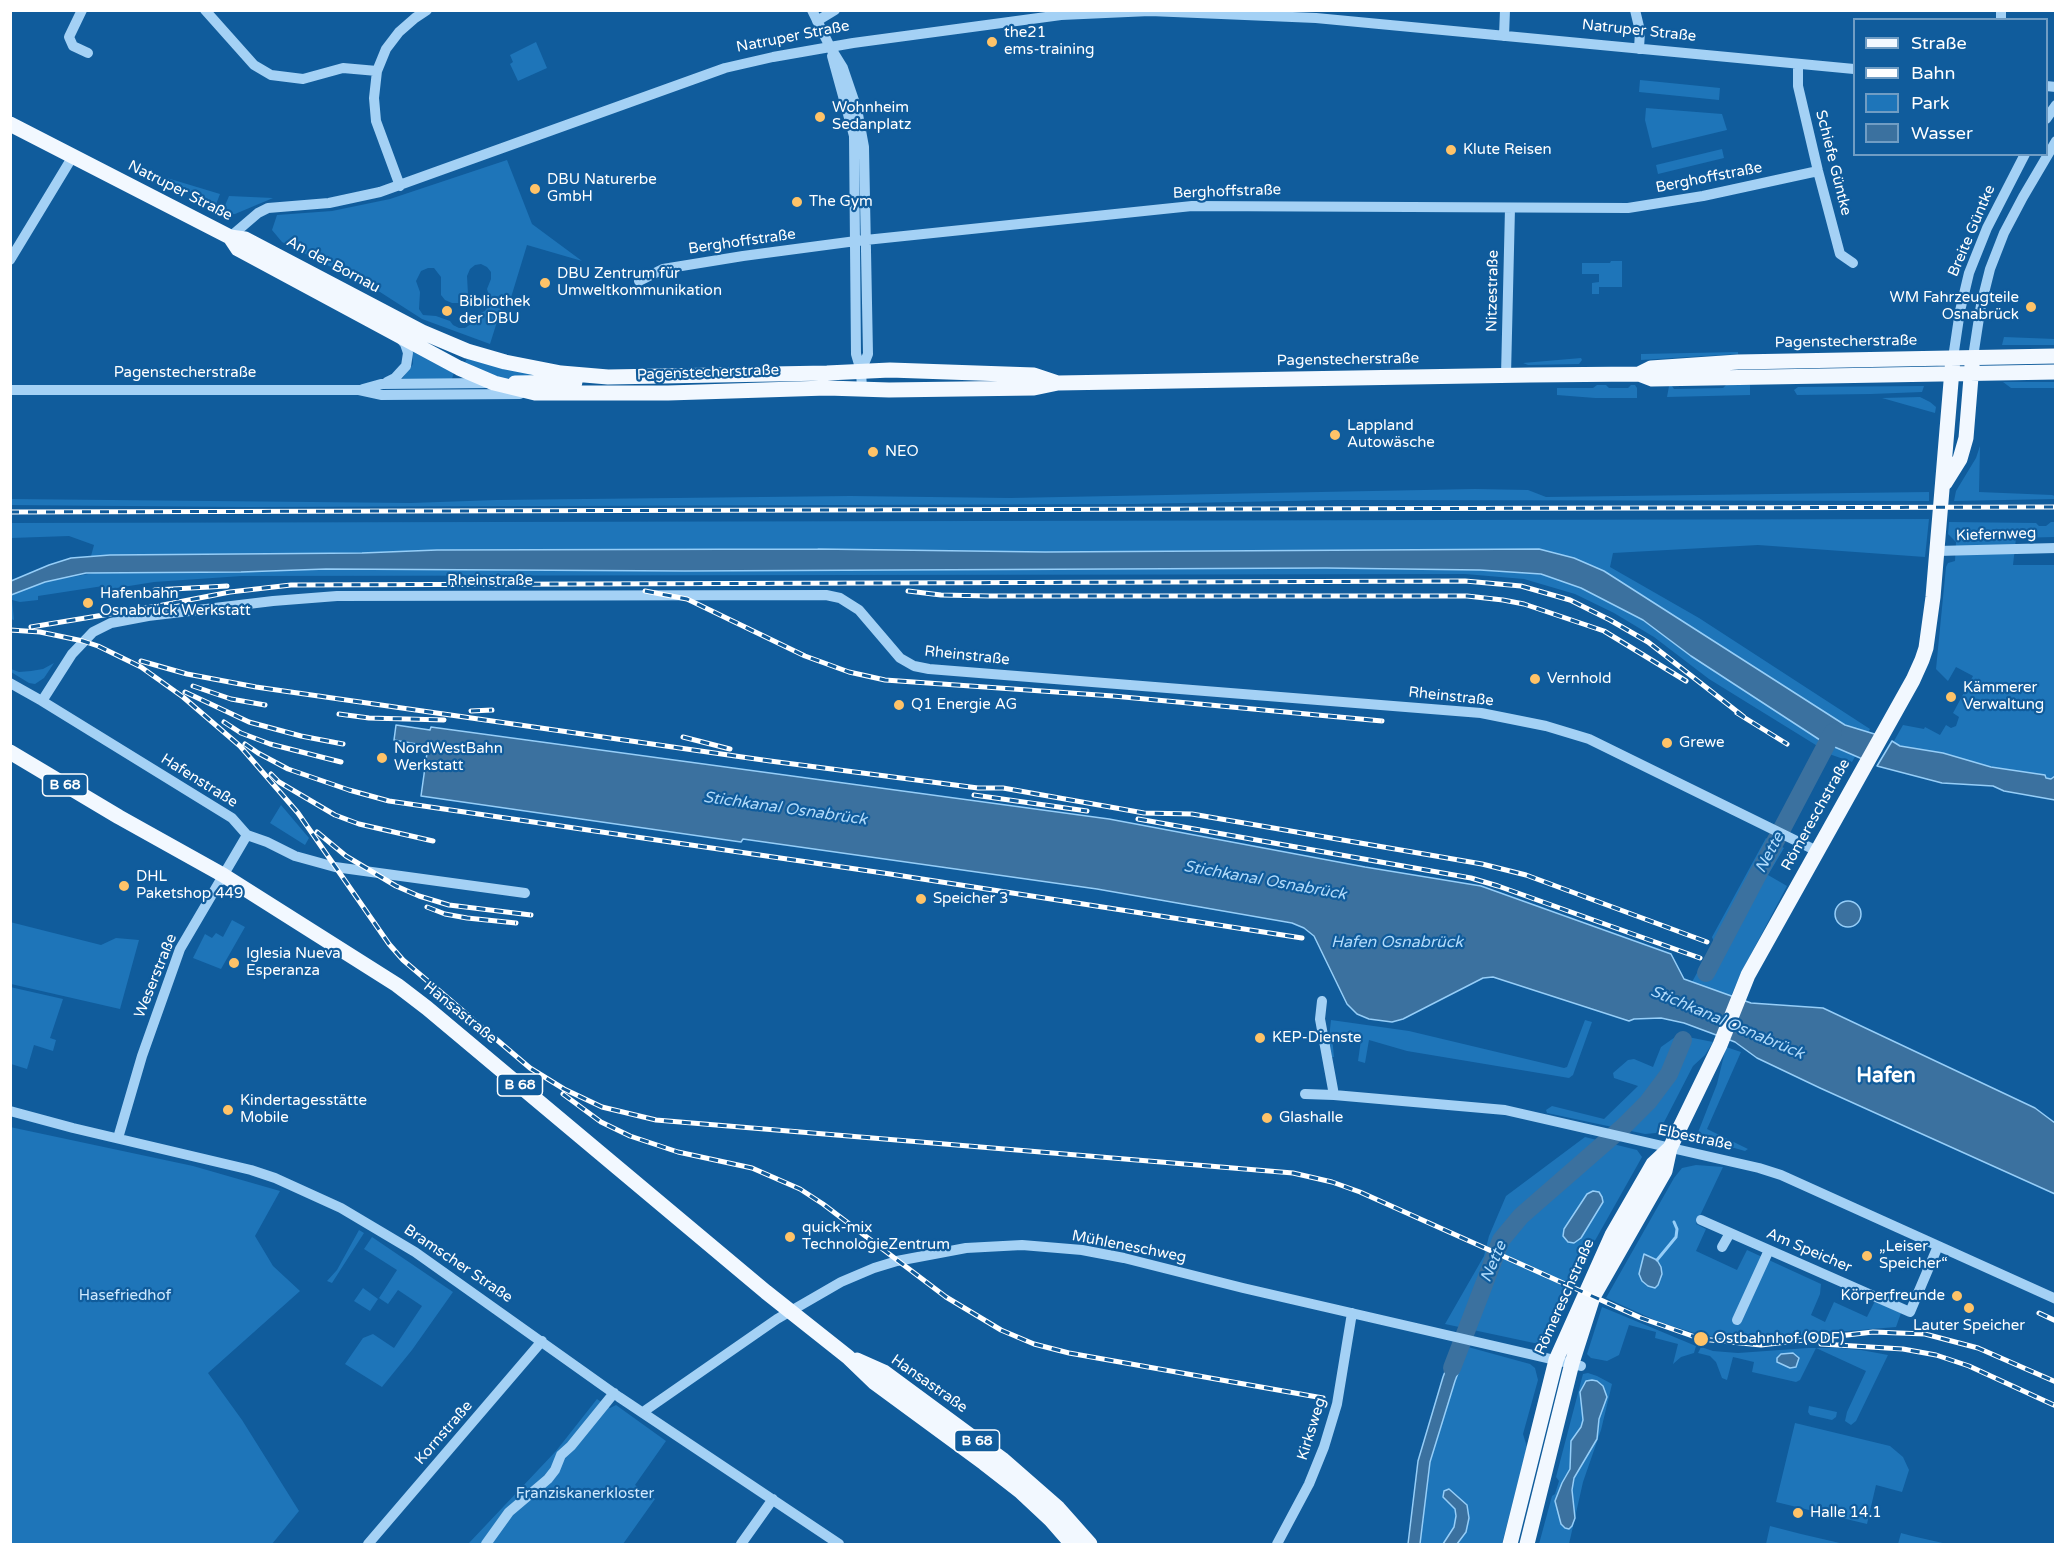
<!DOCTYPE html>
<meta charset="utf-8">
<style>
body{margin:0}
#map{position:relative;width:2066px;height:1555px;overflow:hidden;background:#105c9c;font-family:"Varela Round",sans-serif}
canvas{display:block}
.frame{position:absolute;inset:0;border:12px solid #fff;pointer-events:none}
.legend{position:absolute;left:1853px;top:18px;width:195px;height:138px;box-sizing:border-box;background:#105c9c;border:2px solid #709dc4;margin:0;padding:8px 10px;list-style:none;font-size:18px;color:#fff}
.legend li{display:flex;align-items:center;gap:12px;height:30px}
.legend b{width:30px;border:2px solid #709dc4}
</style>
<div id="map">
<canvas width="2066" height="1555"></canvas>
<div class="frame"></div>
<ul class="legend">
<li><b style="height:8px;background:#f2f8ff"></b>Straße</li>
<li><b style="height:8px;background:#fff"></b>Bahn</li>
<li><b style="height:16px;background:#1e75b9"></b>Park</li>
<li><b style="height:16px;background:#3b719f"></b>Wasser</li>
</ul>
</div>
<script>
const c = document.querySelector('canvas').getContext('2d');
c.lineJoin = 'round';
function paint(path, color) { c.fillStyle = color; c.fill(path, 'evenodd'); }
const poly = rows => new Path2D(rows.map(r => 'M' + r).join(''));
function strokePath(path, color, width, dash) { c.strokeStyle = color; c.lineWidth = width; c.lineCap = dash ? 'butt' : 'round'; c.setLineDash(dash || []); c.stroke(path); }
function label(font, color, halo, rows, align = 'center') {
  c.font = font + ' "Varela Round",sans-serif'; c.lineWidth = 4.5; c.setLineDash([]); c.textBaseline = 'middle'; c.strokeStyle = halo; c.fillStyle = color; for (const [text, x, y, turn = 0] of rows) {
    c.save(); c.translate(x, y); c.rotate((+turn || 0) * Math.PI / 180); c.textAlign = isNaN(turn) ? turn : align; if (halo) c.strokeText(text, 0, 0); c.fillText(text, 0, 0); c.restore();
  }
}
paint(poly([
 [536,42,547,68,518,81,510,64,513,62,510,55],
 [1640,80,1720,88,1719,100,1639,92],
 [1646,108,1722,114,1727,130,1652,148,1645,120],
 [1722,149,1724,158,1658,174,1656,165],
 [507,160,532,224,582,261,527,245,509,304,490,299,487,289,491,279,491,272,487,267,481,264,475,265,470,269,467,276,468,294,459,303,452,303,445,300,441,295,441,277,434,268,428,268,421,271,416,281,420,292,419,309,423,315,436,316,450,321,453,325,459,328,465,328,471,324,476,315,485,311,489,305,501,309,490,344,422,319,380,292,282,242,272,230,277,215,332,211,390,199],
 [167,178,220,194,215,207],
 [229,196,273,198,235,214,221,215],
 [1611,261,1622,261,1622,287,1599,287,1599,294,1592,294,1592,283,1599,282,1599,274,1582,274,1582,263,1610,263],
 [2004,337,2055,339,2055,345,2002,345],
 [412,349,454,372,452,379,402,379,413,364],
 [1738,352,1738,354,1641,360,1641,354],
 [468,356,556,377,503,379,464,365],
 [1581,358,1582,360,1579,364,1528,365,1523,363],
 [2003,382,2055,382,2055,388,2011,388],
 [1597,385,1606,385,1609,388,1628,388,1631,385,1635,385,1637,388,1637,398,1595,398,1557,395,1557,388,1593,388],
 [1726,385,1750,385,1750,395,1667,397,1669,386,1672,386,1674,389,1723,388],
 [1924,386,1922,392,1871,394,1797,395,1794,390,1798,387],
 [1920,397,1930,402,1936,407,1935,413,1882,398],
 [1980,446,1979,492,2052,495,2055,496,2055,499,1954,501,1956,491,1976,458],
 [1475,489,1528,490,1546,497,1929,492,1929,501,1339,500,1134,504,249,507,10,505,11,499,411,503,497,500,850,496,1010,498],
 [1929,519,1925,557,1758,545,1613,553,1610,567,1699,618,1870,729,1852,762,1832,755,1709,679,1654,637,1614,613,1575,594,1524,579,1465,574,242,576,154,582,104,590,103,586,38,596,38,600,20,602,12,600,14,620,11,619,11,595,45,582,99,572,91,556,94,545,69,536,11,538,11,523],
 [1949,522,2036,523,2039,526,2046,526,2051,522,2055,522,2055,537,2016,538,2013,565,2055,565,2055,776,2051,779,2046,778,2045,775,1991,767,1943,753,1900,746,1894,741,1903,725,1924,729,1925,727,1940,735,1946,725,1951,728,1956,726,1959,717,1953,713,1973,676,1956,667,1948,681,1936,669,1946,567,1948,563,1955,561,1956,542,1948,534],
 [54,663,44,678,35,684,29,683,11,672,11,669,19,672,31,671,43,669],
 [281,805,309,838,305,845,270,823],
 [1766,838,1784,848,1768,875,1787,886,1741,973,1731,996,1692,982,1714,942,1712,937],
 [232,920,245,927,221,969,193,958,205,934,212,938,216,933,223,937],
 [10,922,101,945,116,938,139,940,120,1009,11,984],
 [10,987,63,999,50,1038,56,1040,53,1051,34,1045,27,1069,11,1064],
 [1331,1020,1409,1031,1564,1068,1567,1067,1585,1020,1592,1022,1573,1075,1569,1078,1407,1051,1369,1040,1365,1063,1358,1061,1361,1040,1332,1037,1334,1057,1332,1057,1329,1038],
 [1678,1035,1713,1042,1705,1055,1693,1066,1660,1130,1656,1133,1645,1134,1547,1113,1546,1110,1552,1106,1604,1119,1638,1086,1614,1078,1613,1073,1628,1060,1634,1059,1653,1067,1661,1047],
 [1726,1047,1741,1052,1707,1129,1748,1149,1745,1151,1703,1139,1697,1135,1717,1084],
 [10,1127,193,1166,280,1191,255,1236,273,1266,300,1291,208,1373,242,1420,299,1511,272,1544,11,1544],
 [1585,1137,1637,1150,1642,1157,1579,1269,1571,1278,1548,1337,1540,1343,1534,1343,1445,1324,1484,1256,1489,1236,1506,1196],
 [1696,1165,1723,1167,1696,1224,1706,1229,1696,1251,1737,1270,1747,1250,1821,1284,1820,1294,1811,1315,1825,1322,1834,1302,1867,1317,1875,1301,1901,1313,1896,1327,1750,1339,1716,1337,1701,1335,1659,1322,1606,1298,1674,1178,1682,1168],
 [359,1230,364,1233,332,1283,327,1281,337,1270],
 [372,1237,453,1292,412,1350,382,1387,345,1364,363,1338,373,1334,394,1348,422,1306,398,1290,388,1304,379,1298,397,1270,364,1249],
 [363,1288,378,1299,370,1311,354,1301],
 [1602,1307,1696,1346,1694,1353,1681,1357,1673,1364,1678,1344,1655,1338,1656,1332,1629,1325,1619,1355,1607,1361,1591,1358,1587,1354],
 [1468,1347,1530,1364,1535,1368,1538,1380,1523,1434,1527,1447,1502,1544,1420,1544,1430,1462,1455,1381],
 [1701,1347,1713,1351,1738,1353,1808,1348,1837,1348,1861,1350,1888,1355,1856,1421,1851,1425,1845,1421,1847,1412,1866,1371,1816,1348,1800,1380,1796,1382,1752,1372,1754,1362,1733,1357,1727,1380,1722,1378,1716,1362,1710,1356,1698,1353],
 [1588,1373,1597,1376,1612,1384,1601,1430,1583,1482,1569,1544,1539,1544,1552,1496,1555,1494,1559,1481,1556,1477,1583,1374],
 [597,1399,610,1408,616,1405,666,1441,635,1485,655,1499,623,1544,469,1543,556,1451],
 [1809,1406,1837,1412,1836,1417,1832,1420,1810,1415,1808,1412],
 [1795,1423,1890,1446,1903,1457,1909,1470,1902,1492,1876,1485,1867,1524,1776,1502],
 [1770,1526,1801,1534,1844,1544,1766,1544],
 [1901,1533,1912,1536,1947,1544,1898,1544]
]), '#1e75b9');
const water = poly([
 [818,549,1045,552,1539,549,1574,558,1604,571,1845,725,1881,736,1867,761,1823,742,1691,656,1643,620,1581,588,1541,574,1480,570,1326,568,685,571,326,569,241,572,86,573,45,582,11,595,11,581,49,565,71,558,110,555,362,553,437,550,818,549],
 [396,725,430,730,431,727,1109,819,1365,867,1481,886,1671,954,1684,979,1751,1003,1823,1008,2035,1108,2055,1123,2055,1194,1820,1088,1757,1058,1735,1042,1684,1023,1661,1018,1634,1019,1629,1021,1493,977,1483,978,1403,1019,1392,1022,1369,1019,1357,1014,1347,1004,1314,936,1304,928,1292,923,1097,889,743,839,741,842,421,796,428,746,394,740,396,725],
 [1892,741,1900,746,1943,753,1991,767,2045,775,2046,778,2051,779,2055,776,2055,800,2004,791,1993,786,1942,783,1877,766,1892,741],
 '1835 914a13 13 0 1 1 26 0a13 13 0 1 1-26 0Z',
 [1593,1191,1599,1192,1602,1197,1603,1202,1581,1238,1574,1243,1568,1242,1563,1236,1564,1229,1587,1194,1593,1191],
 [1644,1254,1657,1260,1661,1267,1662,1274,1658,1285,1655,1288,1648,1286,1642,1281,1639,1274,1644,1254],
 [1456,1343,1468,1347,1455,1381,1430,1462,1420,1544,1408,1544,1418,1461,1443,1377,1456,1343],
 [1793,1353,1799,1358,1796,1367,1790,1368,1777,1362,1777,1358,1781,1354,1793,1353],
 [1592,1380,1597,1381,1603,1386,1607,1397,1599,1419,1597,1439,1574,1478,1572,1490,1575,1518,1572,1526,1569,1529,1565,1528,1561,1524,1555,1501,1562,1483,1570,1469,1571,1441,1581,1427,1583,1420,1580,1392,1586,1381,1592,1380],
 [1449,1489,1467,1505,1469,1518,1466,1532,1457,1544,1443,1544,1454,1527,1456,1516,1455,1509,1443,1497,1444,1491,1449,1489]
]);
paint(water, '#3b719f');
strokePath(water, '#96cef8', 1.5);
strokePath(poly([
 [1657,1260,1676,1237,1677,1229,1674,1222]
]), '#96cef8', 3);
strokePath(poly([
 [1706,973,1833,732],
 [1452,1368,1501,1240,1521,1216,1623,1127,1648,1102,1669,1074,1683,1040]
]), '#3b719f', 18);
strokePath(poly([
 [82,10,69,37,73,46,88,53],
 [205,10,254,65,271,75,303,79,343,68,377,71],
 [812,10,830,47,843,68,857,109,864,147,868,354,861,371],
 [1635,10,1640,31,1639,49],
 [2001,20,2001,10],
 [817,21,835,10],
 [1504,36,1505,10],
 [832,56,854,136,856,354,861,371,862,389],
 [1798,64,1798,86,1818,171,1840,254,1853,263],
 [2046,86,2056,87],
 [2046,119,2056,105],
 [400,186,376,121,374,98,377,71,386,49,399,32,415,18,427,10],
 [230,237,258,213,268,208,329,203,380,192,725,68,773,57,853,43,1061,15,1150,11,1316,18,1854,69],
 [10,260,73,156],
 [639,281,663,269,743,256,856,241,1192,206,1628,208,1703,196,1818,171],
 [1973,357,1981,305,1990,269,2004,233,2023,197,2056,141],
 [1953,358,1960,311,1969,273,1987,228,2025,154],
 [1506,375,1510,208],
 [387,382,395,378,406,366,408,353,405,344,400,338],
 [363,389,381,384,487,383],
 [10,390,359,390,382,395,520,394],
 [1937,551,2056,548],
 [10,683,42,701,232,818,247,835,267,842,295,856,335,867,525,893],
 [42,701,72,654,93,632,111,623,148,616,273,601,337,596,826,595,840,598,859,610,900,658,914,666,929,669,1481,713,1546,726,1589,739,1817,851],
 [1322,1001,1320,1019,1334,1095],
 [1305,1094,1334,1095,1505,1110,1759,1168,1781,1175,2056,1299],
 [10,1111,73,1128,251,1170,275,1178,341,1208,415,1252,619,1397,839,1544],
 [118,1138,142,1056,180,949,247,835],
 [1701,1220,1910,1312,1938,1246],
 [1722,1247,1730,1233],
 [1737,1320,1769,1250],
 [643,1412,777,1319,841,1282,874,1268,897,1261,966,1248,1022,1245,1082,1250,1124,1258,1243,1288,1581,1366],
 [368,1544,542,1341],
 [486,1544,509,1512,548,1479,555,1470,561,1455,571,1446,614,1393],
 [741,1544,773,1499],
 [1277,1544,1309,1484,1324,1447,1337,1404,1352,1313]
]), '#a4d1f5', 10);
strokePath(poly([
 [10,124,230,237,245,239,422,332,467,351,505,362,561,373,608,377,827,373,890,370,1034,375,1058,383],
 [230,237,238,249,459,368,494,383,535,393,668,393,827,388,889,390,1034,388,1058,383,1530,375,1639,374,1652,379,2056,372],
 [1639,374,1651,368,1738,362,2056,356],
 [515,383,575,382],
 [1945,483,1960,459,1966,438,1972,365],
 [10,752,119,817,223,875,397,985,427,1008,766,1292,848,1357,875,1383,984,1463,1020,1491,1051,1520,1072,1544],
 [857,1360,884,1372,1002,1459,1058,1508,1090,1544],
 [1510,1544,1556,1360,1612,1235,1653,1164,1670,1148],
 [1527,1544,1572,1363,1593,1297,1665,1171,1670,1148,1720,1045,1748,975,1913,680,1922,660,1926,648,1933,597,1953,358]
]), '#f2f8ff', 15);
const rail = poly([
 [10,512,2056,507],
 [155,590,227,586],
 [645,591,687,599,805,656,849,672,885,680,1113,696,1382,721],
 [908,591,941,595,989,596,1467,596,1503,600,1524,604,1604,631,1686,681],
 [31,627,158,606,230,592,291,585,1465,581,1521,586,1570,600,1610,620,1648,642,1744,717],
 [10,630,40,632,83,641,98,646,141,667,183,697,240,746,298,813,389,944,403,960,530,1068,564,1089,602,1107,656,1120,1293,1173,1332,1182,1360,1192,1641,1318,1701,1339,1761,1345,1873,1332,1925,1334,1978,1348,2056,1382],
 [141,661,187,674,256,687,770,761,978,788,1003,788,1144,813,1192,814,1482,864,1526,875,1707,942],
 [193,686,231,699,265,705],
 [185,692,249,722,301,736,343,744],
 [471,711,492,710],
 [1737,713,1787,744],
 [339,714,369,718,444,720],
 [224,722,241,733,270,744,341,762],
 [683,737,730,749],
 [245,744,258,753,288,769,349,790,389,801,890,874,1302,938],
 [271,774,279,782,335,815,359,824,433,841],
 [974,795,1087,811],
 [1138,819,1471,878,1498,886,1700,958],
 [317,832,346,856,396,886,419,896,449,905,531,915],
 [427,907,445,914,467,918,516,923],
 [563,1094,601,1122,630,1136,678,1152,752,1168,800,1189,823,1204,946,1297,1001,1330,1034,1344,1069,1353,1323,1398],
 [2039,1313,2056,1321],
 [1821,1344,1903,1349,1936,1355,1969,1366,2056,1406]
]);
strokePath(rail, '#fff', 5);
strokePath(rail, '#105c9c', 3, [9]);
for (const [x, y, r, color] of [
 [992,42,6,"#ffc368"],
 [820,117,6,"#ffc368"],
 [1451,150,6,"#ffc368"],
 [535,189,6,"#ffc368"],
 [797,202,6,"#ffc368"],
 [545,283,6,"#ffc368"],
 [2031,307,6,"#ffc368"],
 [447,311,6,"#ffc368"],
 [1335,435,6,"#ffc368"],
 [873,452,6,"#ffc368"],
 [88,603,6,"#ffc368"],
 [1535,679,6,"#ffc368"],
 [1951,697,6,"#ffc368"],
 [899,705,6,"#ffc368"],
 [1667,743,6,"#ffc368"],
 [382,758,6,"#ffc368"],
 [124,886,6,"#ffc368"],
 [921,899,6,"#ffc368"],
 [234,963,6,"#ffc368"],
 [1260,1038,6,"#ffc368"],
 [228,1110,6,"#ffc368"],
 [1267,1118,6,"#ffc368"],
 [790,1237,6,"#ffc368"],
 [1867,1256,6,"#ffc368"],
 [1957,1296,6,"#ffc368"],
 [1969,1308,6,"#ffc368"],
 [1701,1339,8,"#ffc368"],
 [1798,1513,6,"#ffc368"]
]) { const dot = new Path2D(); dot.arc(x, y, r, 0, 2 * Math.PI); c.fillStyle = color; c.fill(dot); strokePath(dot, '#105c9c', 2); }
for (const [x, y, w] of [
 [65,785,45],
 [520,1085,45],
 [977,1441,45]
]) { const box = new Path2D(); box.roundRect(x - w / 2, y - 11, w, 22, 4.5); c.fillStyle = '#105c9c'; c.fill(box); strokePath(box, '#fff', 1.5); }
label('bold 14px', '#fff', null, [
 ["B 68",65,785],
 ["B 68",520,1085],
 ["B 68",977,1441]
]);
label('15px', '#fff', '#105c9c', [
 ["Natruper Straße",1639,31,6],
 ["Natruper Straße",793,37,-11],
 ["Schiefe Güntke",1833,163,76],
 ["Berghoffstraße",1709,178,-11],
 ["Natruper Straße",180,191,27],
 ["Berghoffstraße",1227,192,-2],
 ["Breite Güntke",1972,231,-67],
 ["Berghoffstraße",742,242,-8],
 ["An der Bornau",333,265,28],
 ["Nitzestraße",1493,291,-89],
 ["Pagenstecherstraße",1846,342,-1],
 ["Pagenstecherstraße",1348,360,-1],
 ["Pagenstecherstraße",185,373],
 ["Pagenstecherstraße",708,373,-2],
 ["Kiefernweg",1996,535,-2],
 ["Rheinstraße",490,581],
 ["Rheinstraße",967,656,6],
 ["Rheinstraße",1451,697,6],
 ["Hafenstraße",199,781,32],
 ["Römereschstraße",1816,815,-61],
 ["Weserstraße",156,976,-68],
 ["Hansastraße",460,1013,39],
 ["Elbestraße",1695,1138,12],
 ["Mühleneschweg",1129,1247,11],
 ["Am Speicher",1809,1251,23],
 ["Bramscher Straße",458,1264,34],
 ["Römereschstraße",1565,1297,-66],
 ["Hansastraße",929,1384,35],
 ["Kirksweg",1312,1429,-73],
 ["Kornstraße",444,1433,-49]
]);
label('15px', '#fff', '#105c9c', [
 ["the21",1004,33],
 ["ems-training",1004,50],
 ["Wohnheim",832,108],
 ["Sedanplatz",832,125],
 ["Klute Reisen",1463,150],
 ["DBU Naturerbe",547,180],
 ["GmbH",547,197],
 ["The Gym",809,202],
 ["DBU Zentrum für",557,274],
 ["Umweltkommunikation",557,291],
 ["WM Fahrzeugteile",2019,298,"right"],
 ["Osnabrück",2019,315,"right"],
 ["Bibliothek",459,302],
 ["der DBU",459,319],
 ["Lappland",1347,426],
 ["Autowäsche",1347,443],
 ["NEO",885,452],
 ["Hafenbahn",100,594],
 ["Osnabrück Werkstatt",100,611],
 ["Vernhold",1547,679],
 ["Kämmerer",1963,688],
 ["Verwaltung",1963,705],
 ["Q1 Energie AG",911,705],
 ["Grewe",1679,743],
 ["NordWestBahn",394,749],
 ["Werkstatt",394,766],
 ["DHL",136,877],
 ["Paketshop 449",136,894],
 ["Speicher 3",933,899],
 ["Iglesia Nueva",246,954],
 ["Esperanza",246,971],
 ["KEP-Dienste",1272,1038],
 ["Kindertagesstätte",240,1101],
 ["Mobile",240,1118],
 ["Glashalle",1279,1118],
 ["quick-mix",802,1228],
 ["TechnologieZentrum",802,1245],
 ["„Leiser",1879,1247],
 ["Speicher“",1879,1264],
 ["Körperfreunde",1945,1296,"right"],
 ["Lauter Speicher",1969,1326,"center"],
 ["Ostbahnhof (ODF)",1714,1339],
 ["Halle 14.1",1810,1513]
], 'left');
label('15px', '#cde8fe', '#105c9c', [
 ["Hasefriedhof",125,1296],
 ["Franziskanerkloster",585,1494]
]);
label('italic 16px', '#b1dbfb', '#105c9c', [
 ["Stichkanal Osnabrück",785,809,8],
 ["Nette",1770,853,-62],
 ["Stichkanal Osnabrück",1265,881,10],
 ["Hafen Osnabrück",1397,943],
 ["Stichkanal Osnabrück",1727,1023,23],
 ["Nette",1494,1262,-67]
]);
label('bold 21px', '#fff', '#105c9c', [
 ["Hafen",1886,1076]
]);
</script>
